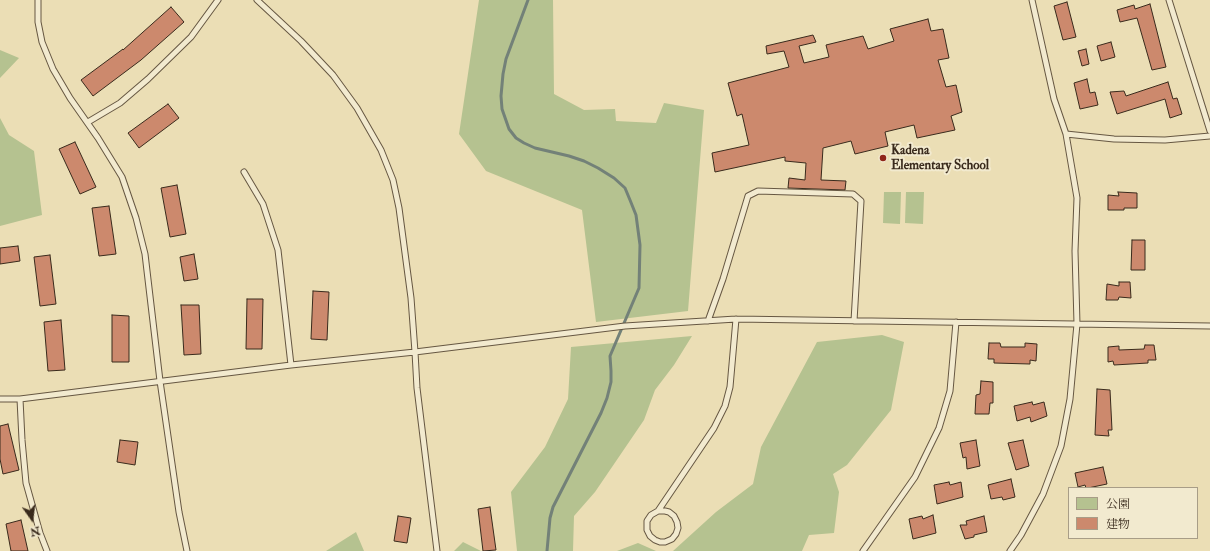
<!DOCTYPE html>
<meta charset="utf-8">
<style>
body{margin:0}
#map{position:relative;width:1210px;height:551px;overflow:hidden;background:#ebdeb5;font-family:"IM FELL Double Pica","Noto Serif JP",serif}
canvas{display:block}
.legend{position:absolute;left:1068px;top:487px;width:130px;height:52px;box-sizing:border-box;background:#f2eacf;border:1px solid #a89d87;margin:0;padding:5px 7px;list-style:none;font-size:12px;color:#392a1c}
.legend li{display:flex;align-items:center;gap:8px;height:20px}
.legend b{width:20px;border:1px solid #a89d87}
.north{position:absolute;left:12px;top:499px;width:40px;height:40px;-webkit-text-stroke:3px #f2eacf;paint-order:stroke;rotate:166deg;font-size:11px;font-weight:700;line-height:16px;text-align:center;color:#392a1c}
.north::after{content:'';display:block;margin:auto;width:14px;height:18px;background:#392a1c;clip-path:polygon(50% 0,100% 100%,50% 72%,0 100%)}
</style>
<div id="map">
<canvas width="1210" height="551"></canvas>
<ul class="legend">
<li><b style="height:11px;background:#b5c290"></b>公園</li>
<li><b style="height:11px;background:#cc896d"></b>建物</li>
</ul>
<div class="north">N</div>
</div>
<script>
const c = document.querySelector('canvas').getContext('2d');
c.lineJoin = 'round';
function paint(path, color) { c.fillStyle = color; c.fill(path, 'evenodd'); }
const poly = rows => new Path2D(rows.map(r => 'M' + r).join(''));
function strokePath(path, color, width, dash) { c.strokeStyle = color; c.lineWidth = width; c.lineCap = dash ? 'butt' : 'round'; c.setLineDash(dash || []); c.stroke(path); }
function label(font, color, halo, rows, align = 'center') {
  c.font = font + ' "IM FELL Double Pica",serif'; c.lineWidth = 4; c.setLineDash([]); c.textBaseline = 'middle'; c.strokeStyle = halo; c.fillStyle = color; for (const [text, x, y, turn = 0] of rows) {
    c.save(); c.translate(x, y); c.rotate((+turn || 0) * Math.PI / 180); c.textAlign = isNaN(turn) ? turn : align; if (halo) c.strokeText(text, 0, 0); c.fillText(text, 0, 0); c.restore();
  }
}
paint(poly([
 [479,0,553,0,554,94,584,110,615,109,616,121,656,123,664,103,704,110,688,311,596,322,582,210,486,171,459,134],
 [0,50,19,58,0,78],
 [0,118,9,135,34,151,42,215,0,226],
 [884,192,901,192,900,224,883,223],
 [906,192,924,192,923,224,905,223],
 [882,335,904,342,891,410,847,465,833,474,839,492,834,533,809,535,802,551,673,551,716,512,753,484,761,447,817,342],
 [692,336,674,365,655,390,644,420,595,492,574,516,573,551,517,551,511,492,545,447,568,399,571,347],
 [356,532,364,551,326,551],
 [463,542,481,551,454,551],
 [638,543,656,551,617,551]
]), '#b5c290');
strokePath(poly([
 [528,0,506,59,503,74,501,96,502,109,509,129,516,138,524,143,535,148,569,156,584,161,598,168,614,178,625,188,630,200,636,215,640,245,639,288,610,356,611,371,611,382,607,398,601,413,553,507,550,518,547,551]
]), '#738178', 3);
const building = poly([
 [1067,2,1076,37,1063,40,1054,6,1067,2],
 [1150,4,1166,67,1152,70,1137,18,1120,22,1117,10,1134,5,1135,9,1150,4],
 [171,7,184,22,141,60,93,96,81,80,123,49,123,50,171,7],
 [928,19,931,31,943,29,949,58,938,60,946,87,956,85,962,112,951,116,955,130,917,138,914,125,885,132,888,146,855,154,851,141,823,148,821,180,846,181,845,190,788,188,789,178,805,180,806,163,785,161,785,157,715,172,712,153,749,145,742,114,737,116,728,83,789,67,784,51,767,54,766,46,813,35,816,42,799,46,804,63,829,57,826,45,863,36,868,49,894,41,890,29,928,19],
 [1111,42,1115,57,1101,61,1097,46,1111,42],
 [1086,49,1089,64,1082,66,1078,51,1086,49],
 [1087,79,1090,93,1095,92,1098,105,1080,109,1074,83,1087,79],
 [1168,82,1173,99,1177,98,1182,114,1170,118,1165,99,1117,114,1110,92,1124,91,1126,96,1168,82],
 [168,104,179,118,139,148,128,133,168,104],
 [75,142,96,187,80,194,59,149,75,142],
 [177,185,186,234,170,237,161,188,177,185],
 [1118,192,1137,193,1137,208,1124,208,1124,210,1108,210,1108,195,1119,196,1118,192],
 [109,206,116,254,99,256,92,208,109,206],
 [1132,240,1145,240,1145,270,1131,270,1132,240],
 [18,246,20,261,0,264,0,248,18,246],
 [194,254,198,279,184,281,180,257,194,254],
 [50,255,56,304,40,306,34,257,50,255],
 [1119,282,1130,282,1131,298,1119,297,1118,300,1106,300,1107,284,1119,286,1119,282],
 [313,291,329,292,327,340,311,339,313,291],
 [247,299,263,299,262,349,246,349,247,299],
 [181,305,199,305,201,354,184,355,181,305],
 [112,315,129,316,129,362,112,362,112,315],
 [61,320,65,370,48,371,44,322,61,320],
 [989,343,1000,343,1001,347,1025,347,1025,343,1037,344,1036,361,1030,360,1030,364,994,363,994,359,988,359,989,343],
 [1145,345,1154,345,1156,360,1148,360,1148,363,1114,365,1113,361,1108,362,1108,347,1119,346,1119,350,1144,349,1145,345],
 [981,381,993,382,993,403,990,403,989,414,975,414,976,395,980,394,981,381],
 [1097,389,1110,390,1112,430,1108,430,1109,436,1095,435,1097,389],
 [1032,402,1033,405,1044,402,1047,416,1031,422,1030,417,1017,421,1014,406,1032,402],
 [8,424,19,470,3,474,0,459,0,426,8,424],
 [120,440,138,442,135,465,117,462,120,440],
 [976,440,980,466,967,469,966,457,963,458,960,443,976,440],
 [1023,440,1029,466,1016,470,1008,443,1023,440],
 [1103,467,1107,484,1088,488,1086,488,1085,485,1078,487,1075,473,1103,467],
 [1011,479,1015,497,1003,500,1002,497,991,499,988,485,1011,479],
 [949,482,950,485,961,482,963,497,937,504,934,485,949,482],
 [490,507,496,550,483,551,478,509,490,507],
 [933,515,936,533,913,539,909,519,922,516,923,519,933,515],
 [398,516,411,518,407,543,394,541,398,516],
 [984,516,987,532,974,535,974,537,965,539,960,525,967,525,966,521,984,516],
 [21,520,28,551,11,551,6,524,21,520]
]);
paint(building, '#cc896d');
strokePath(building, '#392a1c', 1);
const service = poly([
 [38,0,38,22,42,42,53,69,70,98,98,138,122,177,136,218,145,254,160,381,179,512,187,551],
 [257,0,301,41,333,75,357,108,381,150,393,180,399,208,411,298,415,352,417,388,437,551],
 [1169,0,1210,131],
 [88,122,120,103,148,79,191,37,218,0],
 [1066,134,1114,139,1165,140,1210,136],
 [244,172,263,204,278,250,291,365],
 [708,321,723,279,748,196,758,191,853,194,861,201,854,321],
 [0,399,20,399,291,365,415,352,625,326,736,319,1210,326],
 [20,399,22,440,26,483,40,533,47,551],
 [658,511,665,511,669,512,674,516,677,522,678,528,676,534,672,539,665,542,660,542,655,540,650,536,647,530,647,521,651,515,658,511,714,428,725,406,730,387,736,319],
 [863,551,915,477,939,428,950,391,956,322],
 [1010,551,1021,535,1043,494,1061,446,1070,399,1077,324,1075,251,1077,198,1066,134,1054,99,1032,0]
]);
strokePath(service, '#665742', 7);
strokePath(service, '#f2eacf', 5);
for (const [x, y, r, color] of [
 [883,158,4,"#8f2418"]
]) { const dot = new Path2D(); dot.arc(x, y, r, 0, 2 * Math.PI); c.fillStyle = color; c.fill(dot); strokePath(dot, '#f2eacf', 1.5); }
label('bold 13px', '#392a1c', '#f2eacf', [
 ["Kadena",891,151],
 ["Elementary School",891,166]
], 'left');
</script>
